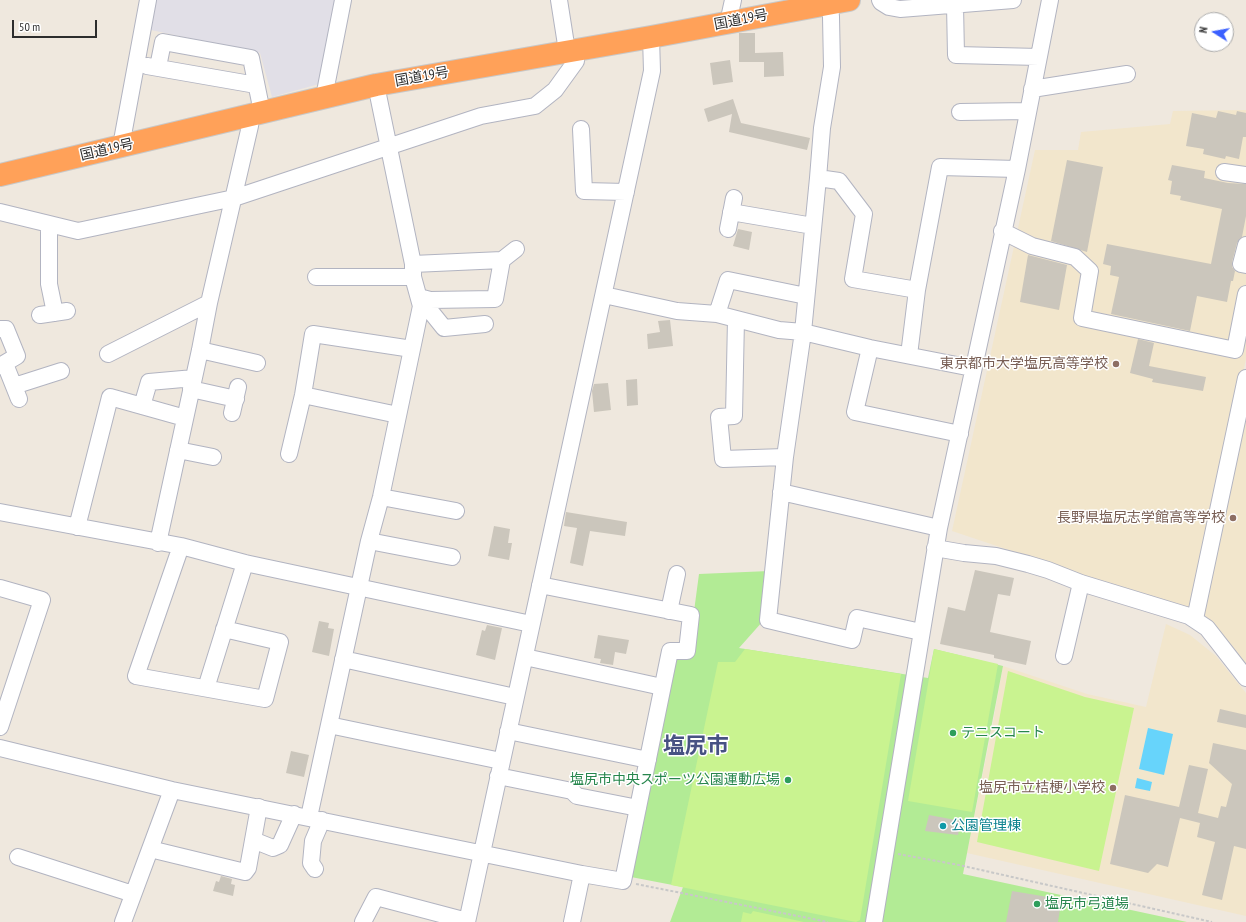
<!DOCTYPE html>
<meta charset="utf-8">
<style>
body{margin:0}
#map{position:relative;width:1246px;height:922px;overflow:hidden;background:#efe8de;font-family:"PT Sans Narrow",sans-serif}
canvas{display:block}
.north{position:absolute;left:1194px;top:12px;width:40px;height:40px;box-sizing:border-box;background:#fff;border:1px solid #ababab;border-radius:50%;rotate:281deg;font-size:11px;font-weight:700;line-height:16px;text-align:center;color:#2d2d2d}
.north::after{content:'';display:block;margin:auto;width:14px;height:18px;background:#3b60ff;clip-path:polygon(50% 0,100% 100%,50% 72%,0 100%)}
.scale{position:absolute;left:12px;top:20px;width:85px;height:18px;box-sizing:border-box;border:2px solid #2d2d2d;border-top:0;padding-left:5px;font-size:12px;line-height:14px;white-space:nowrap;color:#2d2d2d;-webkit-text-stroke:3px #fff;paint-order:stroke}
</style>
<div id="map">
<canvas width="1246" height="922"></canvas>
<div class="north">N</div>
<div class="scale">50 m</div>
</div>
<script>
const c = document.querySelector('canvas').getContext('2d');
c.lineJoin = 'round';
function paint(path, color) { c.fillStyle = color; c.fill(path, 'evenodd'); }
const poly = rows => new Path2D(rows.map(r => 'M' + r).join(''));
function strokePath(path, color, width, dash) { c.strokeStyle = color; c.lineWidth = width; c.lineCap = dash ? 'butt' : 'round'; c.setLineDash(dash || []); c.stroke(path); }
function label(font, color, halo, rows, align = 'center') {
  c.font = font + ' "PT Sans Narrow","Noto Sans JP",sans-serif'; c.lineWidth = 3; c.setLineDash([]); c.textBaseline = 'middle'; c.strokeStyle = halo; c.fillStyle = color; for (const [text, x, y, turn = 0] of rows) {
    c.save(); c.translate(x, y); c.rotate((+turn || 0) * Math.PI / 180); c.textAlign = isNaN(turn) ? turn : align; if (halo) c.strokeText(text, 0, 0); c.fillText(text, 0, 0); c.restore();
  }
}
paint(poly([
 [156,0,336,0,319,84,272,97,260,53,151,30]
]), '#e1dfe7');
paint(poly([
 [1246,110,1246,359,1191,611,952,531,1035,150,1078,150,1081,132,1170,124,1173,111],
 [1241,421,1246,422,1246,664,1237,652,1199,614],
 [1166,624,1190,635,1216,656,1246,693,1246,916,967,853,993,723,1003,666,1087,694,1146,707]
]), '#f2e6cc');
paint(poly([
 [769,571,763,621,739,648,928,678,934,649,1003,666,963,874,1187,922,670,922,683,887,631,877,671,657,688,656,699,574]
]), '#b2eb95');
paint(poly([
 [745,649,901,674,860,920,856,922,671,885,718,662,735,662],
 [934,649,998,664,972,812,908,801],
 [1008,671,1085,697,1134,708,1099,871,977,842],
 [753,911,804,922,741,922,743,912,751,914]
]), '#c9f390');
paint(poly([
 [1148,728,1173,734,1164,775,1139,769],
 [1137,778,1152,782,1150,791,1135,788]
]), '#67d4fb');
paint(poly([
 [739,33,755,33,755,53,783,52,784,76,764,77,764,62,739,62],
 [730,60,733,82,713,85,710,63],
 [733,99,741,123,810,138,807,150,729,132,732,114,708,122,704,109],
 [1218,111,1236,115,1237,111,1246,113,1246,137,1243,137,1239,159,1226,156,1225,159,1203,154,1204,149,1186,146,1192,113,1216,118],
 [1067,160,1103,167,1087,252,1051,241],
 [1172,165,1205,171,1204,178,1228,183,1246,184,1246,216,1242,237,1237,243,1232,262,1232,267,1235,271,1233,281,1231,281,1227,302,1197,296,1190,331,1111,314,1119,277,1110,275,1111,266,1103,264,1107,244,1211,264,1222,209,1180,200,1181,196,1170,194,1172,181,1168,180],
 [738,229,752,232,749,250,733,246],
 [1028,255,1067,265,1059,310,1020,302],
 [670,320,673,346,648,349,647,334,660,332,658,321],
 [1138,339,1154,343,1149,366,1206,377,1203,391,1152,382,1153,379,1130,373],
 [637,379,638,405,627,406,626,380],
 [608,383,611,410,594,412,592,391,594,384],
 [566,512,627,522,625,536,590,531,583,566,570,563,577,528,564,526],
 [494,526,510,529,508,543,512,543,509,560,488,556],
 [975,570,1014,578,1010,596,998,594,990,632,1031,641,1026,665,994,658,994,655,940,644,948,607,965,611],
 [319,621,329,623,328,628,334,629,329,656,312,652],
 [487,625,502,628,495,660,476,655,482,630,485,631],
 [598,635,629,640,626,654,615,652,613,665,600,663,601,659,594,658],
 [1220,709,1246,715,1246,728,1217,722],
 [1213,743,1246,750,1246,849,1234,846,1222,900,1202,895,1215,842,1197,837,1200,823,1180,818,1168,867,1157,864,1148,873,1110,864,1125,795,1179,807,1189,765,1208,769,1198,813,1218,818,1221,806,1226,807,1232,784,1209,763],
 [291,751,309,755,304,777,286,773],
 [929,815,961,821,958,835,925,831],
 [221,876,232,879,231,884,235,885,233,896,213,891,216,881,219,882],
 [1012,891,1066,900,1063,910,1060,909,1058,922,1006,922]
]), '#cbc6bc');
const minor = poly([
 [559,0,567,51],
 [880,0,881,2,889,7,900,9,1013,0],
 [830,4,831,17,832,67,822,128,818,178,803,332,785,457,768,620,852,640,857,618,921,632],
 [955,5,956,55,1039,57],
 [728,23,733,0],
 [147,66,256,85],
 [158,67,163,42,251,58,262,112],
 [1032,89,1127,74],
 [324,97,343,0],
 [960,112,1028,111],
 [581,129,584,191,626,192],
 [121,146,148,0],
 [1224,172,1246,175],
 [818,178,839,181,864,214,853,279,917,290],
 [0,212,78,231,234,198,481,116,535,106,555,90,576,61,576,49],
 [731,212,813,226],
 [49,224,49,284,55,313],
 [728,229,734,198],
 [1002,231,1032,246,1075,257,1090,271,1082,318,1235,350,1246,294],
 [1246,245,1241,264,1246,265],
 [502,260,516,249],
 [413,264,502,260,495,299,430,300,419,297],
 [316,277,413,277],
 [604,295,677,311,717,314,779,330,803,332,870,348,972,368],
 [419,297,444,328,485,324],
 [717,314,728,280,806,296],
 [40,315,67,311],
 [736,319,734,416,719,417,723,459,785,457],
 [0,329,6,329,17,356,0,366],
 [870,348,855,412,960,434],
 [200,350,257,363],
 [108,354,209,303],
 [909,355,917,290,940,167,1017,169],
 [5,364,19,399],
 [14,386,61,371],
 [191,389,236,399],
 [303,395,398,415],
 [142,406,149,382,194,378],
 [232,413,238,387],
 [178,450,213,457],
 [289,454,303,395,313,334,412,349],
 [781,492,939,528],
 [381,497,456,511],
 [0,512,181,546,245,563,531,624],
 [77,527,110,397,185,418],
 [369,541,452,557],
 [158,543,200,350,209,303,250,126,251,115],
 [181,546,136,676,265,699,280,642,224,629],
 [935,548,964,553,996,556,1028,564,1048,570,1081,583,1189,616,1207,628,1246,678],
 [0,588,42,600,0,727],
 [669,611,677,574],
 [1195,619,1246,378],
 [1064,656,1081,583],
 [525,657,662,687],
 [343,659,515,697],
 [206,688,245,563],
 [329,725,501,761],
 [508,731,648,760],
 [0,748,172,790,582,874,623,881,670,651,687,651,691,615,540,585],
 [498,776,572,791,577,796,638,808],
 [309,817,369,541,381,497,421,306,413,277,413,264,376,85],
 [253,840,273,848,280,845,294,814],
 [150,849,245,872,248,868,259,807],
 [18,857,133,894],
 [315,869,311,863,313,841,322,820],
 [123,922,172,790],
 [363,922,376,897,467,921],
 [467,922,652,71,651,37],
 [572,922,582,874],
 [874,922,939,528,1017,169,1050,0]
]);
const highway = poly([
 [0,175,376,85,651,37,849,0]
]);
strokePath(minor, '#b2b4c1', 18);
strokePath(highway, '#c8c8c8', 24);
strokePath(poly([
 [898,854,959,865,1212,922],
 [636,884,828,922]
]), '#c8c8c8', 2, [3, 2]);
strokePath(minor, '#fff', 16);
strokePath(highway, '#ffa159', 22);
for (const [x, y, r, color] of [
 [1116,364,4,"#8d6e63"],
 [1233,518,4,"#8d6e63"],
 [953,733,4,"#2e9e5b"],
 [788,780,4,"#2e9e5b"],
 [1113,788,4,"#8d6e63"],
 [943,826,4,"#0f9aa8"],
 [1037,904,4,"#2e9e5b"]
]) { const dot = new Path2D(); dot.arc(x, y, r, 0, 2 * Math.PI); c.fillStyle = color; c.fill(dot); strokePath(dot, '#fff', 1.5); }
label('14px', '#2d2d2d', '#fff', [
 ["国道19号",741,20,-11],
 ["国道19号",422,77,-10],
 ["国道19号",107,150,-13]
]);
label('14px', '#785e54', '#fff', [
 ["東京都市大学塩尻高等学校",1108,364],
 ["長野県塩尻志学館高等学校",1225,518],
 ["塩尻市立桔梗小学校",1105,788]
], 'right');
label('14px', '#27864d', '#fff', [
 ["テニスコート",961,733],
 ["塩尻市中央スポーツ公園運動広場",780,780,"right"],
 ["塩尻市弓道場",1045,904]
], 'left');
label('14px', '#0d838f', '#fff', [
 ["公園管理棟",951,826]
], 'left');
label('bold 22px', '#475283', '#fff', [
 ["塩尻市",696,747]
]);
</script>
